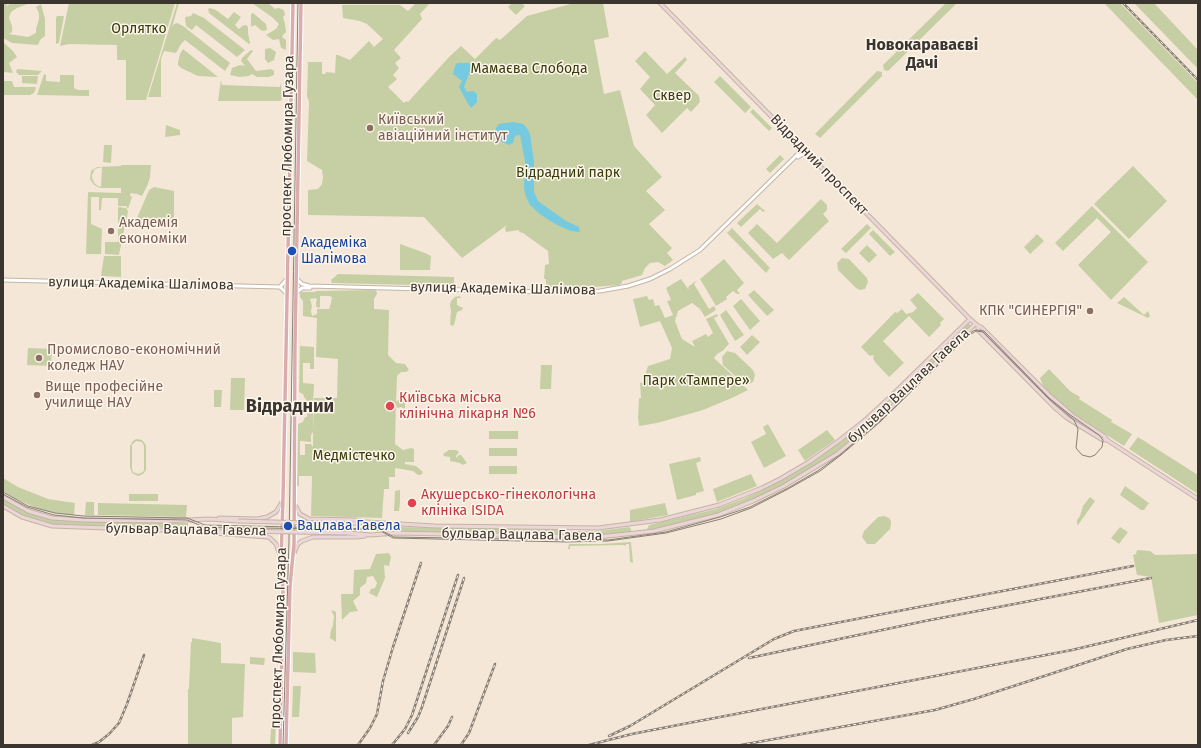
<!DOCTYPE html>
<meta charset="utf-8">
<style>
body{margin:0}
#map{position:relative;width:1201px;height:748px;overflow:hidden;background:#f5e7d7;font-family:"Fira Sans",sans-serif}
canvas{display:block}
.frame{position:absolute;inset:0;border:4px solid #3b352f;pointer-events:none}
</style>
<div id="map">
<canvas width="1201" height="748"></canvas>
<div class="frame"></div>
</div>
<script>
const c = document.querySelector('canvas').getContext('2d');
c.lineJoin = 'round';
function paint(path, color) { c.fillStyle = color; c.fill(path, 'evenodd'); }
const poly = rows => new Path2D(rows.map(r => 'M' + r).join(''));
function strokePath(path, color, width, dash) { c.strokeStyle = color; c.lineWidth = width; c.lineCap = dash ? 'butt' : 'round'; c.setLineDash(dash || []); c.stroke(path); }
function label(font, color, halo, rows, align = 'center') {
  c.font = font + ' "Fira Sans",sans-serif'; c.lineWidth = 3; c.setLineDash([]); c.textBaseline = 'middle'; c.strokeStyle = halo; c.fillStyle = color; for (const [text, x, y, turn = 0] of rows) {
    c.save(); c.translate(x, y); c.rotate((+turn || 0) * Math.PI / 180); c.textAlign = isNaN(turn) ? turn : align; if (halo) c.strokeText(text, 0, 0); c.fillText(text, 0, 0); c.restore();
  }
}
paint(poly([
 [3,3,7,3,7,6,11,3,30,3,17,8,11,12,9,18,12,26,12,32,9,34,28,37,36,33,36,29,39,19,39,13,36,7,41,4,45,19,45,36,40,40,38,45,12,43,3,38],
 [69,3,175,3,146,100,126,100,126,60,117,60,117,45,69,44,60,46],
 [177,3,179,3,172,27,174,24,177,23,183,26,230,63,225,71,185,40,181,44,176,53,164,51,161,59,161,97,148,97],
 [252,3,268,3,275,9,278,8,282,9,284,11,285,15,283,17,285,24,286,32,283,35,282,37,286,40,286,50,281,48,279,39,273,40,266,35,276,29,279,24,273,18],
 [416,3,430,3,420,14,422,19,394,50,401,58,395,63,399,68,393,75,397,79,388,87,404,103,406,101,408,102,450,56,461,46,475,59,496,38,500,40,527,16,574,3,603,3,609,37,594,40,604,94,620,90,634,146,662,177,646,191,665,210,649,224,672,248,667,253,673,260,665,266,658,262,650,263,645,268,642,275,622,281,622,283,619,285,581,288,546,287,546,279,544,279,545,265,549,264,548,251,523,233,519,232,519,230,506,232,505,228,507,225,462,258,424,217,308,215,308,190,318,189,322,184,323,177,322,170,307,161,309,102,307,96,308,63,307,62,322,62,322,74,325,74,326,72,335,73,336,55,338,55,350,60,369,41,374,47,383,39,367,24,360,21,343,18,342,5,400,5,408,11],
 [512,3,521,3,525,6,516,15,508,7],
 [946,3,957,3,888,71,884,70,883,65],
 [1104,3,1120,3,1198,83,1198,100],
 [1134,3,1154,3,1198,50,1198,69],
 [210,8,216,10,228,19,234,12,241,17,235,25,239,29,242,26,246,25,248,27,248,33,250,43,249,44,209,13,208,9],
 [193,13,204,18,245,50,237,57,196,25,192,30,186,26,185,17,191,16],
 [253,13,266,24,267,30,262,31,255,25,251,27,251,14],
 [57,16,64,16,59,43,56,44,56,18],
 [3,42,13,51,17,57,9,63,13,73,3,72],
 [270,48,276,52,274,60,268,63,265,59,265,49],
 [183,49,218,77,198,76,181,68,178,65,178,62,180,54],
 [251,50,253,51,247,59,256,71,271,69,274,71,274,75,269,77,257,77,252,74,249,76,240,77,230,75,232,68,240,65,245,66,241,61,242,58],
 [645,51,667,74,685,57,687,60,675,73,699,96,700,102,691,112,687,108,662,133,646,115,655,105,640,89,650,77,635,61],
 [17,69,42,71,38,75,19,75,16,72],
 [877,71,882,72,882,76,820,138,815,134],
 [44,74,46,75,46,81,60,82,60,75,74,75,74,88,78,90,89,90,89,96,37,95],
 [22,76,38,76,37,84,22,83],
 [720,76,751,107,745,113,714,82],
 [221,80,222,85,280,87,281,82,282,99,280,101,218,101],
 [3,81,12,81,14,87,35,87,36,88,34,93,30,95,3,95],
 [753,109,772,128,769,131,750,112],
 [166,125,180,130,180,135,165,137],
 [104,145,112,145,111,163,103,162],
 [780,155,784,159,770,173,766,169],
 [121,165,151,165,150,177,148,184,142,196,137,194,131,193,130,196,132,197,128,209,126,206,118,206,118,198,102,198,101,210,99,210,99,197,91,197,91,224,102,229,101,254,86,254,88,192,121,193,121,188,100,188,94,185,90,179,91,171,97,167,121,166],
 [102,167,101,186,100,187,95,184,92,178,92,175,95,169],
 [1133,166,1167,201,1129,239,1094,204],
 [154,187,174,191,174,225,134,225,149,190],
 [821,199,827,205,827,210,823,214,829,221,789,260,782,253,773,259,748,233,757,224,777,243],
 [757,204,765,211,763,212,760,209,741,227,737,223],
 [1092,206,1148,262,1111,300,1078,265,1111,232,1097,218,1063,251,1055,243],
 [118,207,126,208,128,211,126,223,118,223],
 [867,224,871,228,846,253,841,249],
 [118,225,125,225,119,255,105,254,105,242,118,242],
 [732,228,770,268,766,273,727,233],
 [873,230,895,252,890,256,869,234],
 [1037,234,1044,241,1030,254,1024,247],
 [400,244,425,253,431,256,430,270,400,270],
 [867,245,877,255,869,263,859,253],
 [104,256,121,256,121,277,101,276],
 [842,258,849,259,867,278,868,282,865,289,860,290,856,288,838,270,837,263],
 [724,259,744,283,737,290,740,294,737,294,733,291,726,297,727,299,716,306,700,279],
 [338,274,454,277,454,286,332,283,331,280],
 [681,279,688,289,689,288,688,287,697,280,694,284,709,309,714,306,716,310,705,317,700,309,692,303,678,311,675,321,682,339,695,347,692,341,706,334,708,337,713,333,706,319,717,314,718,316,714,318,729,344,724,349,724,350,717,354,714,358,748,390,734,397,703,410,657,423,639,426,638,418,639,398,641,398,640,383,644,382,644,378,648,366,670,359,672,348,660,321,640,327,633,299,647,296,649,300,653,299,655,306,659,305,665,318,673,315,667,301,671,300,666,288],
 [376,290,377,294,374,299,374,309,389,310,388,355,396,363,405,364,409,370,406,372,401,372,397,376,396,402,398,400,405,400,405,409,401,407,397,408,396,403,395,444,403,450,411,448,414,449,414,462,405,462,405,464,416,466,423,472,421,475,418,475,413,471,395,468,395,477,389,477,389,489,384,489,382,518,311,516,312,476,299,476,299,486,297,486,298,424,303,422,305,417,307,417,307,410,304,409,312,409,313,410,313,431,314,398,337,398,338,359,316,357,317,318,303,316,303,301,300,297,300,293,302,292,315,292,316,291],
 [320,296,329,296,332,297,331,303,329,309,317,309,317,314,312,316,311,311,312,306,310,299,316,298,317,300,316,302,316,306,318,308,320,307],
 [313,432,313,447,311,444,305,444,305,455,300,455,300,441,311,442,311,435],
 [754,290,774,310,767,316,748,295],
 [918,293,944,319,940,323,941,325,929,337,909,316,883,341,904,363,889,377,875,362,873,358,874,356,872,355,870,356,861,347,895,312,897,313,902,309,906,314,913,312,917,308,910,300],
 [459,296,462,298,457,298,457,305,463,308,462,310,457,312,454,325,452,326,450,324,451,311,450,305,451,301,455,297],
 [1124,297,1144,315,1148,311,1150,316,1148,318,1117,303],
 [741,299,760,321,750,330,733,306],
 [726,310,744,335,735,341,720,315],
 [967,323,970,324,970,327,892,404,889,401,890,399],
 [752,335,760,342,747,355,740,347],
 [300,346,314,347,314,369,310,369,310,363,303,363,303,383,314,384,313,404,312,406,304,406,307,405,306,399,305,399,303,394,299,392],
 [28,348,52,349,51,366,27,365],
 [727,351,735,353,753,370,755,375,753,382,749,384,744,384,723,365,722,357],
 [541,365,552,365,551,389,540,389],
 [1049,369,1070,391,1080,397,1079,399,1112,420,1111,422,1132,434,1124,446,1073,414,1051,395,1043,386,1040,378],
 [231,378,245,378,244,410,230,410],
 [214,390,222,390,221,407,214,407],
 [885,403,889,408,848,443,832,456,784,484,747,502,718,514,650,531,647,529,649,525,716,509,745,498,782,480,811,463,829,450,865,422],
 [768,424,786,456,764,468,751,442,766,434,763,427],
 [827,430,835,440,805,461,798,450],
 [489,431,518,431,518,439,489,439],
 [1138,437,1198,475,1198,494,1129,449],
 [136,439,142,440,146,445,146,470,143,474,138,476,132,473,130,467,130,446,133,441],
 [136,441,142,442,144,446,144,470,143,472,138,474,133,472,132,469,132,445],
 [489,448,517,448,517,456,489,456],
 [449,450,456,450,459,452,456,456,456,458,459,455,461,455,467,463,463,465,460,463,450,461,450,457,444,456,443,454],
 [700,457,701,461,696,463,704,491,696,493,696,495,677,500,669,464],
 [489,466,517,466,517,474,489,474],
 [751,474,757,486,717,502,713,489],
 [3,478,18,487,48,499,75,503,74,515,55,513,39,509,13,498,3,491],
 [1125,486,1149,503,1144,510,1141,510,1120,495],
 [400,490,400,502,399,511,394,511,395,491],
 [129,494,158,494,158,501,129,501],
 [1090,497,1095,501,1078,525,1077,524,1077,520,1080,516,1083,506],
 [3,499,27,512,54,520,188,523,188,528,53,524,36,520,13,511,3,505],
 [86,502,94,502,94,515,85,515],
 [98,503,187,505,186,517,98,515],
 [665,503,668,515,630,522,630,510],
 [884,516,889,518,891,521,891,524,890,529,875,544,867,544,862,537,864,531,878,517],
 [390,525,398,527,563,530,563,535,390,532],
 [629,527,631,529,631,532,598,536,571,536,571,531,598,531],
 [1120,527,1128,532,1119,544,1111,538],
 [631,542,633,563,630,562,629,544,626,544,626,546,624,545,570,546,570,549,568,549,569,544,601,544],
 [1137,550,1150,551,1155,555,1198,554,1198,615,1159,623,1151,577,1137,575,1133,555,1136,554],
 [389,553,391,557,389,566,384,565,385,578,377,597,369,593,371,589,375,588,377,583,373,576,367,577,366,583,360,588,360,595,353,601,358,611,350,612,342,620,341,594,353,594,354,570,370,569,376,554],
 [331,610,336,612,336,642,330,638,331,630,333,625,334,616],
 [192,638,221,643,221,663,245,664,243,717,232,718,232,745,188,745,188,690,189,688,191,642,192,642],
 [293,652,315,653,316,673,293,672],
 [250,657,265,658,264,665,250,664],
 [293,686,301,686,299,717,292,717],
 [272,714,276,715,275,745,270,745]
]), '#c6cfa4');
paint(poly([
 [457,63,469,63,472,66,464,87,467,92,473,91,477,94,477,102,471,108,468,104,459,87,462,81,461,80,453,74,455,66],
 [513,122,523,124,527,128,530,134,534,162,534,192,538,201,566,221,579,227,580,232,571,231,557,225,541,215,530,205,526,197,524,188,525,161,520,135,515,136,513,143,509,145,496,139,496,128,499,124]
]), '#75cae0');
const tertiary = poly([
 [798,157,806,152],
 [297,279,302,284,309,286,543,292,600,291,628,286,650,279,670,269,700,250,798,154,800,146],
 [3,280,280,287,287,294],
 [280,287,287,279],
 [296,293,302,288,310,288]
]);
const secondary = poly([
 [660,3,970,319,978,326,981,327,1050,396,1073,416,1104,436,1107,440,1198,499],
 [978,326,978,330,1053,406,1067,418,1098,437,1103,440,1107,440],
 [3,497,28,511,52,518,83,520,165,521,209,519,238,521],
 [295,505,300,514,309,519,355,520,362,521],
 [3,506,22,517,52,526,190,531,239,531],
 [219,518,257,519,267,517,276,512,282,502],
 [347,524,366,522,435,526,598,528,660,520,719,505,762,488,780,479,809,462,840,440,864,421,889,398,970,319],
 [386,524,390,528,387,534],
 [214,533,267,537,270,538,276,544,280,555],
 [347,533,371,535,395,533,598,537,654,531,718,515,753,501,784,486,837,454,870,427,892,407,975,324],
 [294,553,298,544,302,541,313,537,355,537,365,536]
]);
const primary = poly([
 [280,745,283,591,281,561,283,498,293,3],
 [286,745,290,586,294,544,295,345,301,3]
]);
strokePath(tertiary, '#c2b5a5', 5);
strokePath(secondary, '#c2b5a5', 5);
strokePath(primary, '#fff', 5.5);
strokePath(tertiary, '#fff', 3);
strokePath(secondary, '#ecd5d6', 3);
strokePath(primary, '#daacae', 3.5);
strokePath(poly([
 [3,492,28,506,55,513,83,516,187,518,205,525,379,529,394,537,567,540,608,540,666,532,720,517,750,507,788,488,819,470,841,454,873,427,893,409,964,339,973,331,976,330,984,331,1049,398,1069,414,1099,435,1103,440,1102,447,1095,455,1090,457,1082,455,1076,448,1078,429,1074,420,1048,398,983,332,976,331,968,336,880,422,841,455,820,471,788,489,751,508,721,519,666,533,608,541,567,542,393,538,379,530,204,527,187,520,83,518,54,515,27,507,3,494],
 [283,745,289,540,298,3]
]), '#887f75', 1);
const rail = poly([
 [1123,3,1198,80],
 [749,658,925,621,1151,578],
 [408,733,418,717,422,707,464,578],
 [609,736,630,726,774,639,794,631,1133,566],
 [92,745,99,742,109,734,119,723,127,704,144,655],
 [358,745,370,728,377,714,383,681,393,647,421,563],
 [392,745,405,729,412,715,458,575],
 [434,745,448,726,452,717],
 [461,745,469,733,495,664],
 [589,745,632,734,678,725,1072,650,1198,620],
 [741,745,935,710,974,699,1127,649,1166,640,1198,636]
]);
strokePath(rail, '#887f75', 2.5);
strokePath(rail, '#fef5eb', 1, [3]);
const secondaryBridge = poly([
 [238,521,347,524],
 [239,531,347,533]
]);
strokePath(secondaryBridge, '#c2b5a5', 5, []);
strokePath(secondaryBridge, '#ecd5d6', 3);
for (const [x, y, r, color] of [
 [370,128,4,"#8d6e63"],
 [111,231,4,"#8d6e63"],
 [292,251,5,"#1a4fb4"],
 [1090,311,4,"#8d6e63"],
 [39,358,4,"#8d6e63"],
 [37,395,4,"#8d6e63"],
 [390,406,5,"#e0444e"],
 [412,503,5,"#e0444e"],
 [288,526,5,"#1a4fb4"]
]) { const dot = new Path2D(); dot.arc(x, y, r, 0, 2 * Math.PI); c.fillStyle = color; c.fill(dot); strokePath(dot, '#fef5eb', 1.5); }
label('14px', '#363d0a', '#fef5eb', [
 ["Орлятко",139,29],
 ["Мамаєва Слобода",529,69],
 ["Сквер",672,96],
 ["Відрадний парк",568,173],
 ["Парк «Тампере»",696,381],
 ["Медмістечко",354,456]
]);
label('14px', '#785e54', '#fef5eb', [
 ["Київський",378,120],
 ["авіаційний інститут",378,136],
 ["Академія",119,223],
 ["економіки",119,239],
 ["КПК \"СИНЕРГІЯ\"",1082,311,"right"],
 ["Промислово-економічний",47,350],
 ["коледж НАУ",47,366],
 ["Вище професійне",45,387],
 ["училище НАУ",45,403]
], 'left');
label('14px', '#3b352f', '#fef5eb', [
 ["проспект Любомира Гузара",288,146,-89],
 ["Відрадний проспект",819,165,46],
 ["вулиця Академіка Шалімова",141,284,1],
 ["вулиця Академіка Шалімова",503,289,1],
 ["бульвар Вацлава Гавела",909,386,-43],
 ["бульвар Вацлава Гавела",186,530,1],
 ["бульвар Вацлава Гавела",522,535,1],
 ["проспект Любомира Гузара",279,638,-88]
]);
label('14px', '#164399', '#fef5eb', [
 ["Академіка",301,243],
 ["Шалімова",301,259],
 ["Вацлава Гавела",297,526]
], 'left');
label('14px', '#be3a42', '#fef5eb', [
 ["Київська міська",399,398],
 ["клінічна лікарня №6",399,414],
 ["Акушерсько-гінекологічна",421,495],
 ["клініка ISIDA",421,511]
], 'left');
label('bold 16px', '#3b352f', '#fef5eb', [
 ["Новокараваєві",922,46],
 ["Дачі",922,64]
]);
label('bold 18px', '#3b352f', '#fef5eb', [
 ["Відрадний",290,407]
]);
</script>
